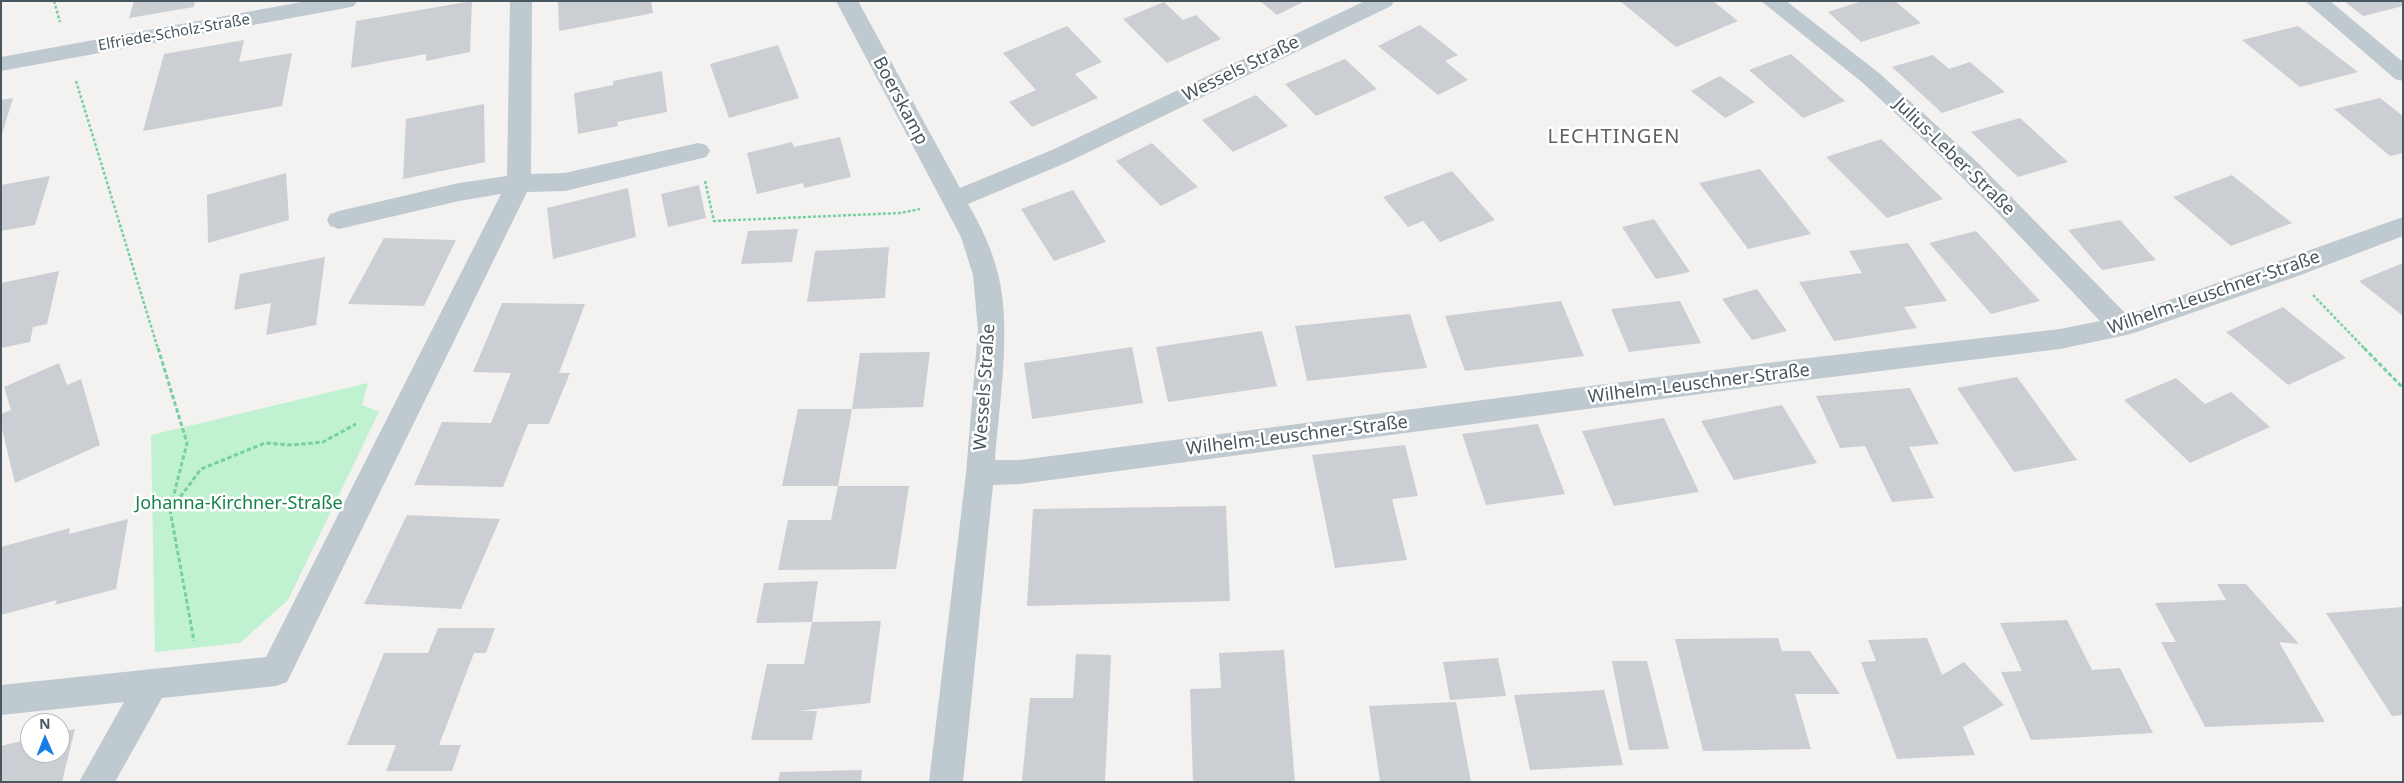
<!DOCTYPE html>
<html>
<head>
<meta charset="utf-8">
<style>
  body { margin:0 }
  #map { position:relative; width:2404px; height:783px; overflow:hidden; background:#f4f1f1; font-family:"Noto Sans",sans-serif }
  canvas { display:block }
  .frame { position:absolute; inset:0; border:2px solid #48565f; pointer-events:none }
  .north { position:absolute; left:20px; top:713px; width:50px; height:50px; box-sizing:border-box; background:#fff; border:1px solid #b6bbbf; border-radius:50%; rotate:359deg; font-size:14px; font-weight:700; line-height:20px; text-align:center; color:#48565f }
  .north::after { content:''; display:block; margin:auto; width:18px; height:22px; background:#167ce9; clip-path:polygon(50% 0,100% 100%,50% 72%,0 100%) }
</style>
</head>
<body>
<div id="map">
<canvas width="2404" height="783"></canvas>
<div class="frame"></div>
<div class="north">N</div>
</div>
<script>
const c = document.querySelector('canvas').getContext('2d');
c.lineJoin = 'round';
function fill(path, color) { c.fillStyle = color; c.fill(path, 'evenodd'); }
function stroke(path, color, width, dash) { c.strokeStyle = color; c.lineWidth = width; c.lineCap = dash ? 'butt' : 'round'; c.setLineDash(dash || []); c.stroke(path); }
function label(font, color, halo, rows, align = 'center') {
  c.font = font + ' "Noto Sans",sans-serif'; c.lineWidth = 5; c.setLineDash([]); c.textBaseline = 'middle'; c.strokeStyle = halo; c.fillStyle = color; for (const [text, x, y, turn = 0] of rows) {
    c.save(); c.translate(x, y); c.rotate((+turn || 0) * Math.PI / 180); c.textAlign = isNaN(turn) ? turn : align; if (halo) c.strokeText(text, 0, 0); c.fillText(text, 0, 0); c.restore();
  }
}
fill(new Path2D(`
  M 368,383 L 362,405 L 379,412 L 288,600 L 240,643 L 155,652 L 151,435 Z`), '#c0f1d1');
fill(new Path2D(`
  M 134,1 L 195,1 L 194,7 L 129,18 Z
  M 472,1 L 470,52 L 426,61 L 426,54 L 351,68 L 356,21 Z
  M 558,1 L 651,1 L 653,13 L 559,31 Z
  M 1260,1 L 1305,1 L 1277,15 Z
  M 1620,1 L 1713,1 L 1738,21 L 1676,47 Z
  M 1862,1 L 1895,1 L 1921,23 L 1861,42 L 1828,12 Z
  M 2344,1 L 2403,1 L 2403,6 L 2363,16 Z
  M 1164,2 L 1183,20 L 1196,15 L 1221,39 L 1167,63 L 1123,19 Z
  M 1420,25 L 1458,55 L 1445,61 L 1468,80 L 1438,95 L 1378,46 Z
  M 1067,26 L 1102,62 L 1075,74 L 1098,98 L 1032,127 L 1009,102 L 1036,90 L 1003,53 Z
  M 2298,26 L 2358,72 L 2300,87 L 2242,40 Z
  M 244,40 L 239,62 L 292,53 L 282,106 L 143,131 L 164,54 Z
  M 778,45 L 799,98 L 729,118 L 710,64 Z
  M 1791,54 L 1845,101 L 1803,118 L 1749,70 Z
  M 1933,55 L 1949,69 L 1970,62 L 2005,92 L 1942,113 L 1892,67 Z
  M 1345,59 L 1377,89 L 1316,116 L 1285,84 Z
  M 662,71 L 667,112 L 617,122 L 618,126 L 578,134 L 574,93 L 613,85 L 613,81 Z
  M 1720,76 L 1755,102 L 1725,118 L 1691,91 Z
  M 1256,95 L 1288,126 L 1233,152 L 1202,120 Z
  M 13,98 L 2,134 L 1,134 L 1,100 Z
  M 2380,98 L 2403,116 L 2403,153 L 2390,156 L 2334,109 Z
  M 484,104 L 485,162 L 403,179 L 406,119 Z
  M 2020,118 L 2068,162 L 2018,177 L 1971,132 Z
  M 840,137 L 851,177 L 804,188 L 803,183 L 757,194 L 747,153 L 792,142 L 794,147 Z
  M 1881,139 L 1943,199 L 1887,218 L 1826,157 Z
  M 1152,143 L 1198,187 L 1161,206 L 1116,161 Z
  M 1760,169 L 1811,234 L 1748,249 L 1699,183 Z
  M 1452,171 L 1495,220 L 1440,242 L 1423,221 L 1408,227 L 1383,197 Z
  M 286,173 L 289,220 L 208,243 L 207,195 Z
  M 2232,175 L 2292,223 L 2231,246 L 2173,197 Z
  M 50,176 L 35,225 L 1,231 L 1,185 Z
  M 699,185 L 706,218 L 668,227 L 661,194 Z
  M 628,188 L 636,237 L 553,259 L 547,208 Z
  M 1073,190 L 1106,242 L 1054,261 L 1021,209 Z
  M 1654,219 L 1690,272 L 1656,279 L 1622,227 Z
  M 2120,220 L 2156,260 L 2102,270 L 2068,230 Z
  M 798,229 L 792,262 L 741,264 L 748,231 Z
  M 1976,231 L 2040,301 L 1991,314 L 1929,243 Z
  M 384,238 L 456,240 L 424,306 L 348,304 Z
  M 1908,243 L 1947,301 L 1904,307 L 1917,328 L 1834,341 L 1799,282 L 1862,273 L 1849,251 Z
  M 889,247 L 885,298 L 807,302 L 815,251 Z
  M 325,257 L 316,325 L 266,335 L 271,303 L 234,310 L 240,274 Z
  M 2403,263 L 2403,316 L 2359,281 Z
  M 59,271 L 47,324 L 33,327 L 30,342 L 1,348 L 1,283 Z
  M 1757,289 L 1787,331 L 1752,340 L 1722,299 Z
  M 1561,301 L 1584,356 L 1465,371 L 1445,316 Z
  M 1680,301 L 1701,343 L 1629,352 L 1611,309 Z
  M 502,303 L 585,304 L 559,373 L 570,373 L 549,424 L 528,424 L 503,487 L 414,485 L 442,422 L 491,423 L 511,373 L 473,372 Z
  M 2283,307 L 2346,358 L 2288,385 L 2226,332 Z
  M 1410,314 L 1427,368 L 1307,381 L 1295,326 Z
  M 1262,331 L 1277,386 L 1168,402 L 1156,347 Z
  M 1132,347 L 1143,403 L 1032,419 L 1024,363 Z
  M 930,352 L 923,407 L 852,409 L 860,353 Z
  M 59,363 L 67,385 L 81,379 L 100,445 L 15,483 L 1,425 L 1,414 L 11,410 L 4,387 Z
  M 2017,377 L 2077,460 L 2014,472 L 1957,388 Z
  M 2176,378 L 2205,404 L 2231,392 L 2270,427 L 2190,463 L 2124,400 Z
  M 1910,388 L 1939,444 L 1909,447 L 1934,498 L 1892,502 L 1865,446 L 1840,448 L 1816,396 Z
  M 1782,405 L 1817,463 L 1734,480 L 1701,421 Z
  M 798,409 L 852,409 L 838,486 L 909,486 L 896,569 L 778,570 L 788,520 L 831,520 L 838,486 L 782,486 Z
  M 1664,418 L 1699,492 L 1614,506 L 1582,431 Z
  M 1538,424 L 1565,494 L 1486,505 L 1462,434 Z
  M 1405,445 L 1418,496 L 1392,499 L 1407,560 L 1335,568 L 1312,455 Z
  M 1226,506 L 1230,601 L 1027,606 L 1033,509 Z
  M 407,515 L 500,519 L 461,609 L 364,604 Z
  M 128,519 L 116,589 L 55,605 L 57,600 L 1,615 L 1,547 L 70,528 L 69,534 Z
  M 818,581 L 812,622 L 881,621 L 870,703 L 798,711 L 817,711 L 812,740 L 751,740 L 767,664 L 804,664 L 812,622 L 756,623 L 764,583 Z
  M 2217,584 L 2246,584 L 2299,644 L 2279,642 L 2325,722 L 2205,727 L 2161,642 L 2176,642 L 2155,603 L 2226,600 Z
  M 2403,607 L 2403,715 L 2392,716 L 2326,613 Z
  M 2067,620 L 2092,670 L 2120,668 L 2153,733 L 2031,740 L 2001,672 L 2022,671 L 2000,623 Z
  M 438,628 L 495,628 L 486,653 L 474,653 L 439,745 L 461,745 L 452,771 L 386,771 L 396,745 L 347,745 L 384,653 L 428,653 Z
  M 1778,638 L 1782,651 L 1810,651 L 1840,694 L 1795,694 L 1811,749 L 1703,751 L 1675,639 Z
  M 1927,638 L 1942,675 L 1964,662 L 2004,705 L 1963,727 L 1975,755 L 1897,759 L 1861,662 L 1876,661 L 1868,640 Z
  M 1284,650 L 1295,782 L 1193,782 L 1190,689 L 1221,688 L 1219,653 Z
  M 1076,654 L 1111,655 L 1105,781 L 1022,781 L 1030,698 L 1073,698 Z
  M 1498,658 L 1506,696 L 1450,700 L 1443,662 Z
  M 1612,661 L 1647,661 L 1669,749 L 1629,750 Z
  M 1604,690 L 1623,765 L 1530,770 L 1514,695 Z
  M 1456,702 L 1471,782 L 1380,782 L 1369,706 Z
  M 75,729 L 62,782 L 1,782 L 1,746 L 30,739 L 30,753 L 60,753 L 60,732 Z
  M 862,770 L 861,782 L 778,782 L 780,772 Z`), '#cbcfd4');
stroke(new Path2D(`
  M 54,1 L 60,22
  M 76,81 L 158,349
  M 705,181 L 714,221 L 900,213 L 920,209
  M 2313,295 L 2365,349`), '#77d0a0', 2.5, [3, 2]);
stroke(new Path2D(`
  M 158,348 L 187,443 L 170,510 L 194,641
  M 2364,348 L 2403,388
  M 172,508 L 201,469 L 265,443 L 292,445 L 323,442 L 356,424`), '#77d0a0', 3, [4.5, 2.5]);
fill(new Path2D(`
  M 307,1 L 357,1 L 354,6 L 346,8 L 1,71 L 1,57 Z
  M 510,1 L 532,1 L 531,174 L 565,173 L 698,143 L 706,145 L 710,151 L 706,157 L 698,159 L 565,191 L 527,192 L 287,682 L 276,686 L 162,698 L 115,782 L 79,782 L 124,702 L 1,715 L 1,685 L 266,657 L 501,194 L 459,201 L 339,229 L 330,226 L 327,220 L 330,214 L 339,211 L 459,183 L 507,176 Z
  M 836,1 L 858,1 L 960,188 L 1052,150 L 1365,1 L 1394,1 L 1391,6 L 1068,162 L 968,204 C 981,226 992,249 998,274 C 1012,328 999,404 995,460 L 1020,460 L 1791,360 L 2060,329 L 2100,321 L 1991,206 L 1928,144 L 1863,83 L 1761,1 L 1786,1 L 1879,73 L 1977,162 L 2127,315 L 2403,217 L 2403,236 L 2298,276 L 2131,334 L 2060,349 L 1791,382 L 1020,484 L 993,485 L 963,782 L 929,782 L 966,473 L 978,330 L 973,275 L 961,237 Z
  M 2305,1 L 2330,1 L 2403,62 L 2403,81 L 2395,79 Z`), '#bfc9d0');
label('15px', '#48565f', '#fff', [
  ["Elfriede-Scholz-Straße",174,33,-10]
]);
label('18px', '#48565f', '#fff', [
  ["Wessels Straße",1241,69,-26],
  ["Boerskamp",900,101,62],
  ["Julius-Leber-Straße",1954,157,44],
  ["Wilhelm-Leuschner-Straße",2214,293,-19],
  ["Wilhelm-Leuschner-Straße",1699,384,-7],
  ["Wessels Straße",985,387,-86],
  ["Wilhelm-Leuschner-Straße",1297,436,-7]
]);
label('18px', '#168448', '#fff', [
  ["Johanna-Kirchner-Straße",239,504]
]);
c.letterSpacing = '1px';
label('20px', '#5d6266', '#fff', [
  ["LECHTINGEN",1614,137]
]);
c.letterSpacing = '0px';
</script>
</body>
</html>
